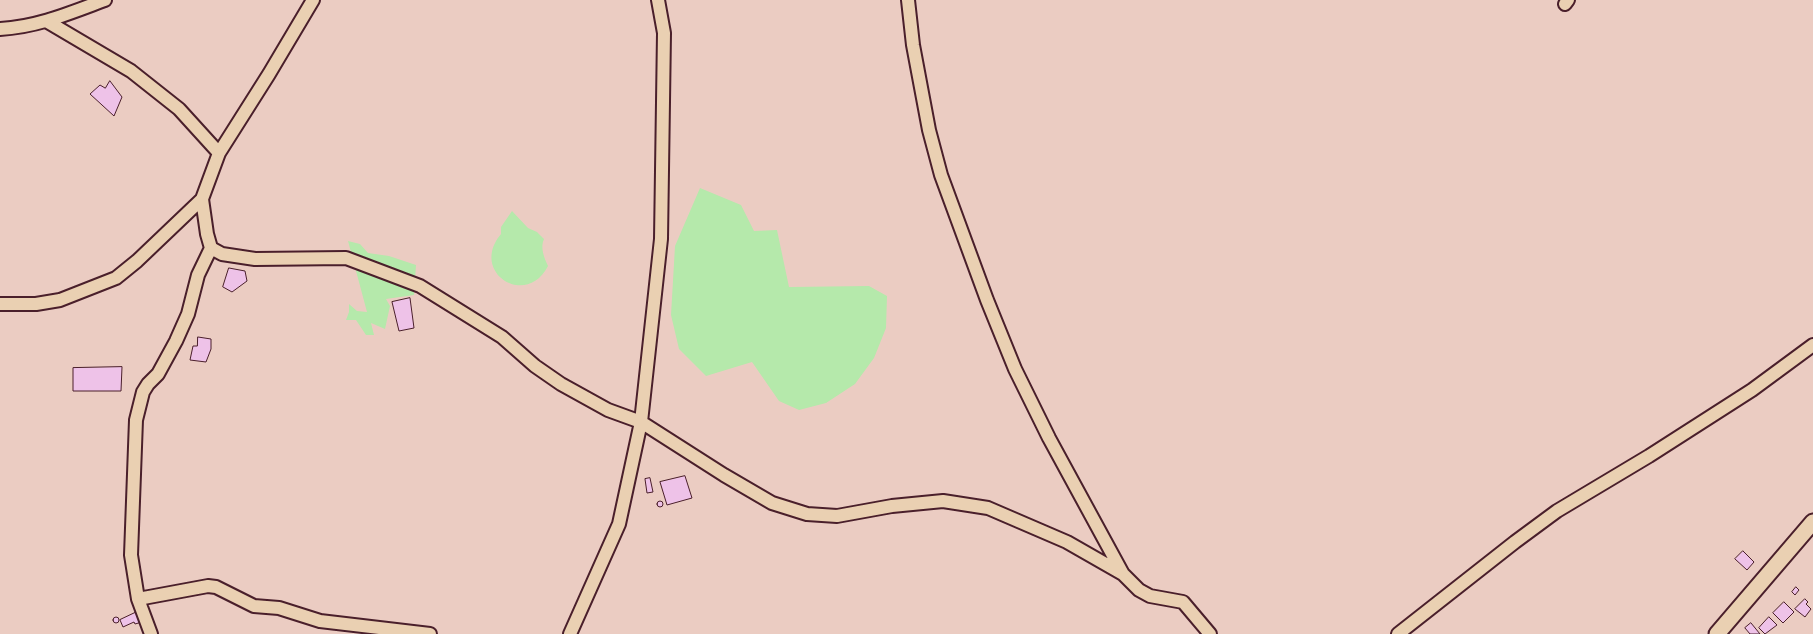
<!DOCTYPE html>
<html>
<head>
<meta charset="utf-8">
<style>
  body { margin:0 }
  canvas { display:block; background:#ebccc2 }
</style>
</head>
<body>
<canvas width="1813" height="634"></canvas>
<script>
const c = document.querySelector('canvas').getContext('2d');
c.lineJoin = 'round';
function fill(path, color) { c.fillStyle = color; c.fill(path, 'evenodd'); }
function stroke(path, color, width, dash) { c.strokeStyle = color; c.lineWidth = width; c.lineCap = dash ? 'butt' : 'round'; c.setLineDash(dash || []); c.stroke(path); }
fill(new Path2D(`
  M 700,188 L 741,205 L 754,231 L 777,230 L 789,287 L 869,286 L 887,296 L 886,328 L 874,358 L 855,384 L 826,403 L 799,410 L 779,401 L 752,362 L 706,376 L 679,349 L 671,315 L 675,246 Z
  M 512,211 L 528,228 L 537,232 L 544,239 C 540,247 544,258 548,266 C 526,309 469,272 501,234 L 501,227 Z
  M 348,241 L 360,244 L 368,253 L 389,256 L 416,265 L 414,295 L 386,299 L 390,306 L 385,329 L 371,323 L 374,335 L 366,335 L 356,320 L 346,320 L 349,312 L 349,304 L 357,311 L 367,312 Z`), '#b5e9ab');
const building = new Path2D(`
  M 110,81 L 122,97 L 114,116 L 90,94 L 100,85 L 105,88 Z
  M 229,268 L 245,271 L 247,281 L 232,292 L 223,287 Z
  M 410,298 L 414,328 L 399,331 L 392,302 Z
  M 198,337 L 211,339 L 211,349 L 206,362 L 190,360 L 193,346 L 197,346 Z
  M 122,367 L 121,391 L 73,391 L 73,368 Z
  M 685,476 L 692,498 L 667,505 L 660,482 Z
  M 650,478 L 653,492 L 647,493 L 645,479 Z
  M657 504a3 3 0 1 1 6 0a3 3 0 1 1-6 0Z
  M 1743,551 L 1754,562 L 1747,570 L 1735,559 Z
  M 1796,587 L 1799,590 L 1795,595 L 1792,592 Z
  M 1805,599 L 1808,602 L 1806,604 L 1811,609 L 1805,617 L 1795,609 Z
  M 1784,602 L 1794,612 L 1783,623 L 1773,613 Z
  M 139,611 L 142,622 L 135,624 L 134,622 L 123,627 L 120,620 Z
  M 1769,617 L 1777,625 L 1765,634 L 1759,628 Z
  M113 620a3 3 0 1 1 6 0a3 3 0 1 1-6 0Z
  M 1751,623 L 1760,634 L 1750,634 L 1745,628 Z`);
fill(building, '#eec2e8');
stroke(building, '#4a1f2b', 1);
const minor = new Path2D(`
  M 908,0 L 913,45 L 929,130 L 941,175 L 987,300 L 1015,369 L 1049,438 L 1123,574
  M 1565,4 L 1568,0
  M 48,22 L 131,71 L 179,109 L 219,153
  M 0,29 C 37,27 70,13 105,0
  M 202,199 L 207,234 L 211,248 L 222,254 L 255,259 L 346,258 L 420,286 L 502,337 L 535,366 L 561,384 L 608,410 L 641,422 L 724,475 L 772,503 L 807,514 L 837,516 L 892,506 L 943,501 L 988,508 L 1067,542 L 1123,574 L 1139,590 L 1150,596 L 1183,602 L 1210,634
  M 0,304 L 36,304 L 60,300 L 116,278 L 137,261 L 202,199 L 219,153 L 269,74 L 313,0
  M 138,599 L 208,586 L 216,587 L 254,606 L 279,608 L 320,621 L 430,634
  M 151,634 L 138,599 L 131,555 L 136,420 L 143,392 L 148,384 L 158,374 L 176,341 L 188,314 L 198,275 L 211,248
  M 570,634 L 619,524 L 641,422 L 661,239 L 664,33 L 658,0
  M 1398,634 L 1515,542 L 1557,511 L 1649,456 L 1752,390 L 1813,345`);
const tertiary = new Path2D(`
  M 1717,634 L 1813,522`);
stroke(minor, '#4a1f2b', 16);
stroke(tertiary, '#4a1f2b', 19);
stroke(minor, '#ead0b2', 12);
stroke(tertiary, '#ead0b2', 15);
</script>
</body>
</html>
